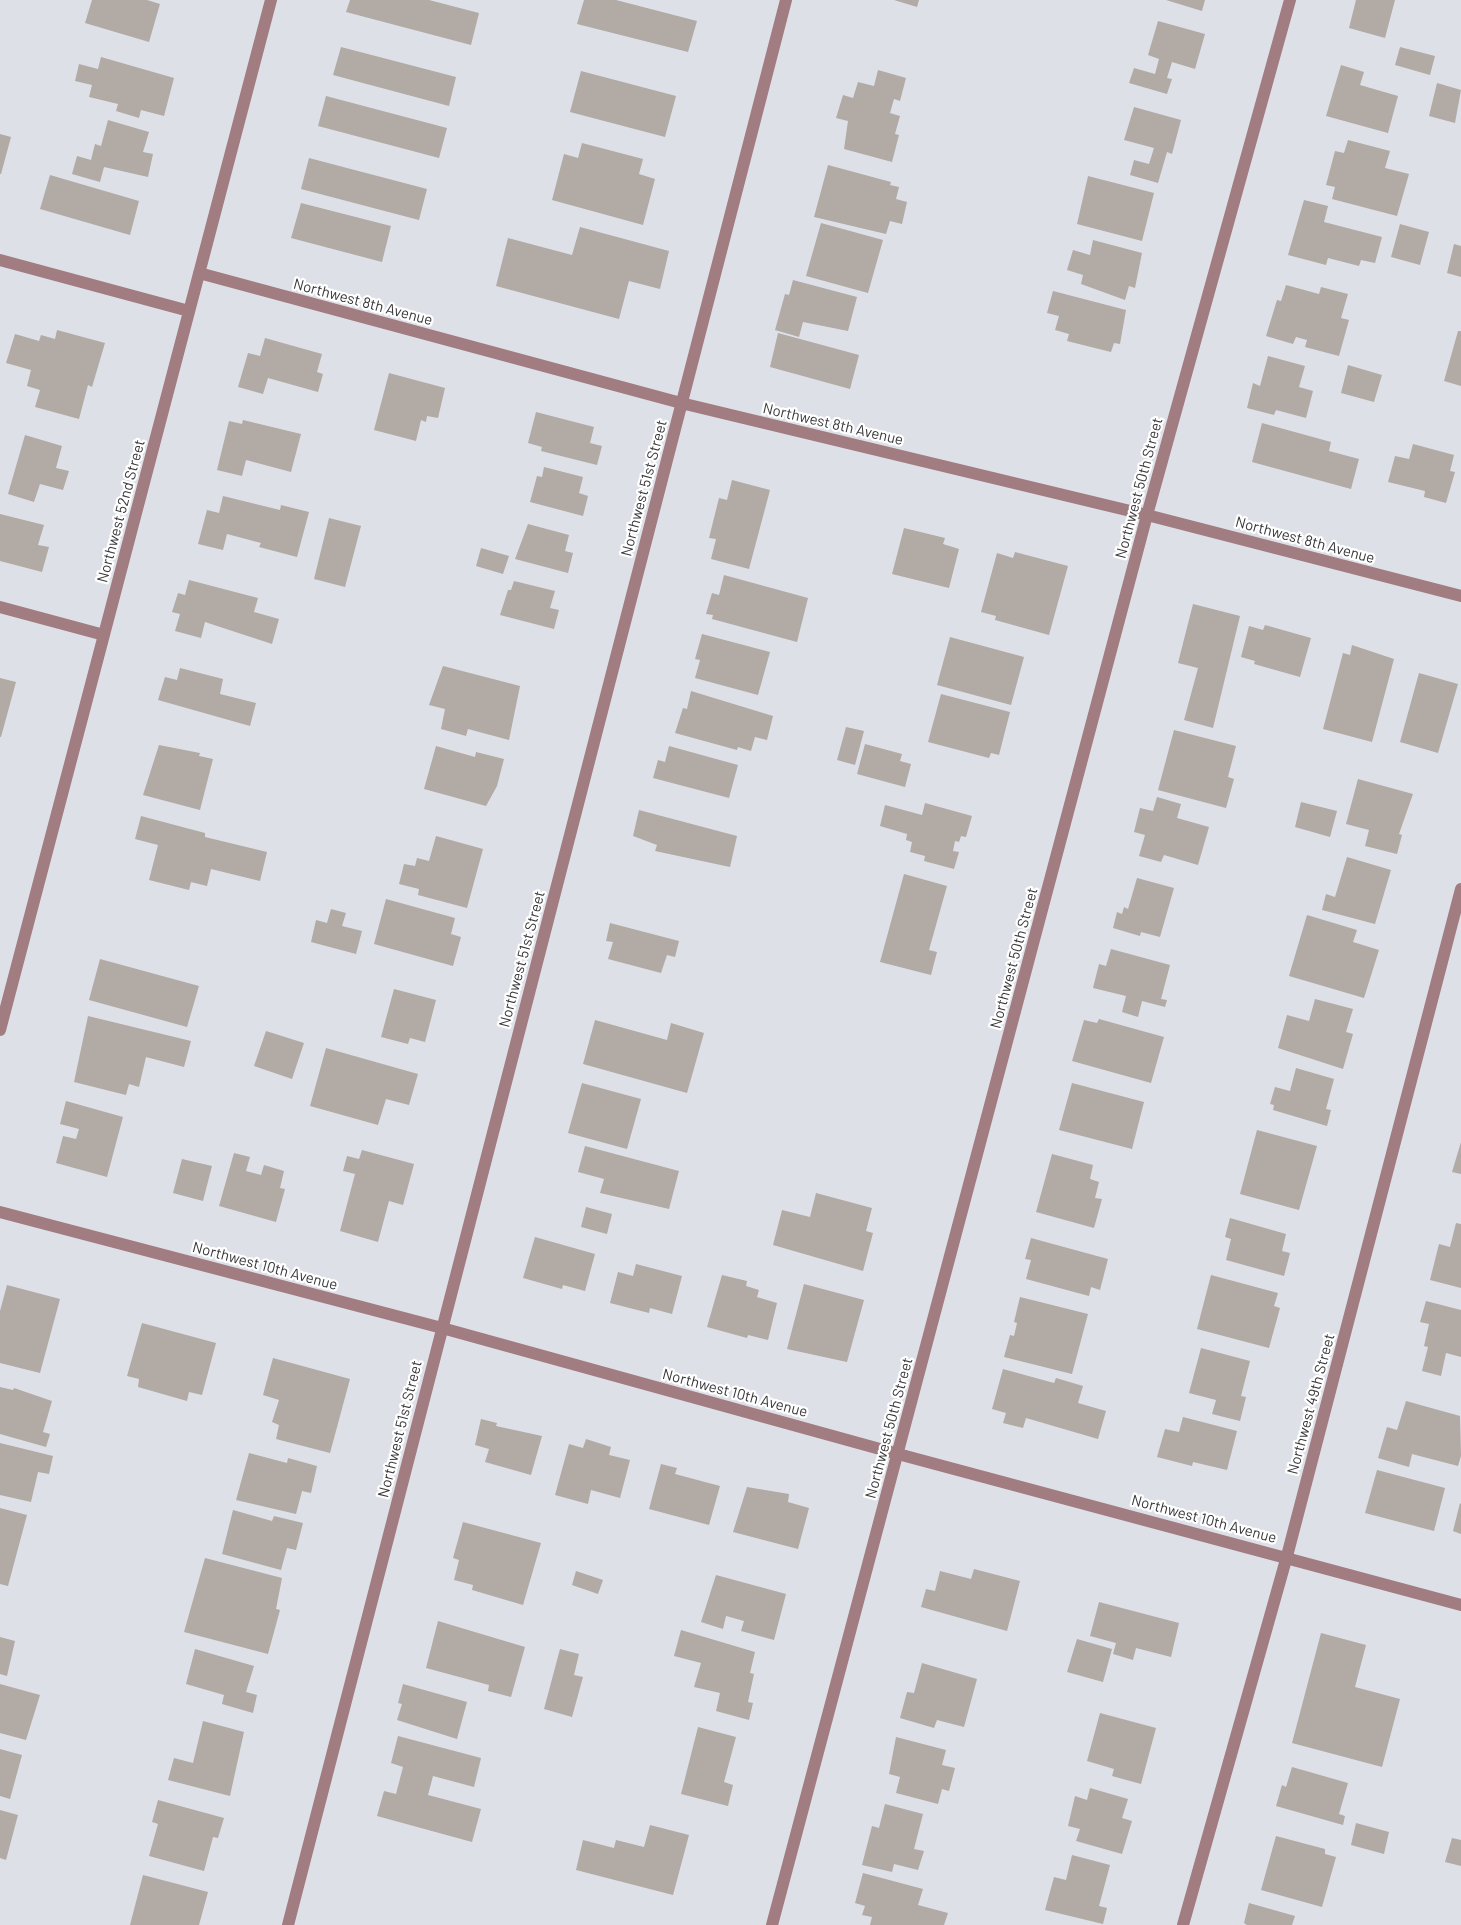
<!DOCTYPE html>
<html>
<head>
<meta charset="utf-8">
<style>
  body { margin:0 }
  canvas { display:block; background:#dee0e8 }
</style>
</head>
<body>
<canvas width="1461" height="1925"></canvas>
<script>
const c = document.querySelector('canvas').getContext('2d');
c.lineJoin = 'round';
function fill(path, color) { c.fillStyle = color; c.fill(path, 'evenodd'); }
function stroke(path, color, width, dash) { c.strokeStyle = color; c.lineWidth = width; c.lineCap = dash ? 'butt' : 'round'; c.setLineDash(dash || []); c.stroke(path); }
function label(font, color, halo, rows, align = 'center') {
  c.font = font + ' Barlow,sans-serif'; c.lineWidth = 4.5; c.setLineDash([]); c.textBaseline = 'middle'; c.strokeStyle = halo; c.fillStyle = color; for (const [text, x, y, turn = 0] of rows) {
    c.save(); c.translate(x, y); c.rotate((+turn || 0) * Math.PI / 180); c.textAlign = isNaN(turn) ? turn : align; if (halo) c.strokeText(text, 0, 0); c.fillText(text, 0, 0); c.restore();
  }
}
fill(new Path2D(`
  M 92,0 L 147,0 L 160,4 L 149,42 L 85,23 Z
  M 350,0 L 429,0 L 479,13 L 471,45 L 346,12 Z
  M 584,0 L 616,0 L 697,21 L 688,52 L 577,24 Z
  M 894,0 L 919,0 L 917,7 Z
  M 1166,0 L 1205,0 L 1202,11 Z
  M 1356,0 L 1395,0 L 1385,38 L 1349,28 Z
  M 1158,21 L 1205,34 L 1195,69 L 1172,62 L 1167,78 L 1172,79 L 1167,94 L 1129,83 L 1134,68 L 1155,74 L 1159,59 L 1148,55 Z
  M 341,47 L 456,77 L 449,106 L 333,75 Z
  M 1400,47 L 1435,56 L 1430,75 L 1395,65 Z
  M 101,57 L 174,78 L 164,116 L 141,110 L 139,118 L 116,111 L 118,104 L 89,97 L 92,85 L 75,81 L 79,64 L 98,69 Z
  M 1341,65 L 1364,72 L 1360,85 L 1398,96 L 1388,133 L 1326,116 Z
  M 878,70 L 906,78 L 900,101 L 894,99 L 890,113 L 900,116 L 895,134 L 899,135 L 892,162 L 844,149 L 848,121 L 836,118 L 843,95 L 853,98 L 858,82 L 874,86 Z
  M 581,71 L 676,96 L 665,137 L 570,112 Z
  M 1437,83 L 1461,90 L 1455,123 L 1429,116 Z
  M 326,96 L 447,128 L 439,158 L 318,126 Z
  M 1134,107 L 1181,120 L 1172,154 L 1167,152 L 1158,183 L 1130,175 L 1134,160 L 1149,164 L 1154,148 L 1124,140 Z
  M 108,120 L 149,132 L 143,152 L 153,154 L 148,177 L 104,167 L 100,182 L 72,174 L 77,156 L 91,160 L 95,144 L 101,146 Z
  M 0,134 L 11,137 L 1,174 L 0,174 Z
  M 1348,140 L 1390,151 L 1385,168 L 1409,174 L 1397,216 L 1332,199 L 1335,187 L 1326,185 L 1335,151 L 1344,153 Z
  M 582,143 L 643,159 L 639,174 L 655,179 L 643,225 L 552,200 L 564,154 L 578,158 Z
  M 309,158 L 427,189 L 419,220 L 301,189 Z
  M 828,165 L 891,182 L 890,185 L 899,187 L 896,199 L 907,202 L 902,224 L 890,221 L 886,234 L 814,217 Z
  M 50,175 L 139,201 L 130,235 L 40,209 Z
  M 1088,176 L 1154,193 L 1142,241 L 1077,224 Z
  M 1304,200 L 1328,206 L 1324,222 L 1382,237 L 1375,263 L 1361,260 L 1359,266 L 1328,258 L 1326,265 L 1288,255 Z
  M 301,203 L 391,226 L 382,262 L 291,238 Z
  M 821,223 L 883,240 L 868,293 L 806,276 Z
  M 1400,224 L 1429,232 L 1420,265 L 1391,257 Z
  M 580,227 L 669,251 L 660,289 L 629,281 L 619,319 L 496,286 L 508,238 L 572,255 Z
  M 1093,240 L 1142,253 L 1135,288 L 1129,286 L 1125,300 L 1081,284 L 1083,275 L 1067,270 L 1073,250 L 1090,255 Z
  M 1454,244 L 1461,246 L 1461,277 L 1447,273 Z
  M 793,280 L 857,297 L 848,331 L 803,322 L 799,337 L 775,330 L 785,294 L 789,295 Z
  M 1286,285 L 1319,294 L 1321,287 L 1348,294 L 1341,318 L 1349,320 L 1339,356 L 1305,347 L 1307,340 L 1296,337 L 1293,344 L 1266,336 L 1277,300 L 1281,301 Z
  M 1053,291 L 1126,310 L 1120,344 L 1114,343 L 1111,352 L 1067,341 L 1069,334 L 1055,330 L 1059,316 L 1047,313 Z
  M 57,330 L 105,343 L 92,387 L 88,385 L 79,419 L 35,407 L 40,390 L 27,386 L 31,370 L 6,363 L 15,334 L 39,341 L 41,335 L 55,339 Z
  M 1458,331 L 1461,331 L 1461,386 L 1444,381 Z
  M 778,333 L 859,355 L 850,389 L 770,367 Z
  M 265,338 L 322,354 L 317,372 L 323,374 L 318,392 L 268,378 L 263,394 L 238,387 L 248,353 L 260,356 Z
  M 1268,356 L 1305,366 L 1299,387 L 1313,391 L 1306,418 L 1276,410 L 1274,415 L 1247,408 L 1253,383 L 1260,386 Z
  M 1348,365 L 1382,375 L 1374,402 L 1341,393 Z
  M 389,373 L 445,388 L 438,418 L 427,416 L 426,422 L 421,420 L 416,441 L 374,430 Z
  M 536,412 L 594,427 L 590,443 L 602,446 L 597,465 L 541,451 L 542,447 L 528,443 Z
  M 243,420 L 301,434 L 291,472 L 246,460 L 242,476 L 217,470 L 229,421 L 242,424 Z
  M 1262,423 L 1331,442 L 1329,451 L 1359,459 L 1351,489 L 1252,462 Z
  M 25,435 L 62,446 L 56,468 L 69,471 L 63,490 L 40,484 L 34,502 L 8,494 Z
  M 1413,444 L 1454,455 L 1450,471 L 1455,472 L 1446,503 L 1424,497 L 1425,491 L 1388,482 L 1395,456 L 1409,459 Z
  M 544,467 L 583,477 L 579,493 L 588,496 L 583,516 L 530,502 L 537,476 L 542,477 Z
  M 732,480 L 770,490 L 749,569 L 711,559 L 716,539 L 709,538 L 719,498 L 727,500 Z
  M 223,496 L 280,510 L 281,505 L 309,512 L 297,557 L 259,547 L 261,543 L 227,534 L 223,550 L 198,544 L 207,510 L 219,513 Z
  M 0,514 L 44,525 L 38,545 L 49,547 L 42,572 L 0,561 Z
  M 329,518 L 361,526 L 345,587 L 314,579 Z
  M 528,524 L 569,535 L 565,551 L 573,553 L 568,573 L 515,559 Z
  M 904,528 L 945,538 L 943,544 L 959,549 L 949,588 L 892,574 Z
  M 481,548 L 509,556 L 503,574 L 476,566 Z
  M 1015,552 L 1068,566 L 1049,635 L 995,620 L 996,616 L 981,612 L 997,553 L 1013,558 Z
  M 724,575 L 808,598 L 797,642 L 712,619 L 713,615 L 706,614 L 712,593 L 719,595 Z
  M 189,580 L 258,598 L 254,612 L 279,619 L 272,644 L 205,622 L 201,638 L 175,631 L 180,614 L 172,612 L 178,593 L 185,595 Z
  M 514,581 L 555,591 L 550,608 L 559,610 L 554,629 L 500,615 L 508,590 L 511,590 Z
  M 1193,604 L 1240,616 L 1213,728 L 1184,720 L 1198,668 L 1178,663 Z
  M 1265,625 L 1311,638 L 1300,677 L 1254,664 L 1255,661 L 1241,657 L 1249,626 L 1263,630 Z
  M 702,634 L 770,652 L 758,695 L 695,678 L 700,660 L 695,659 Z
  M 950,637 L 1024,657 L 1011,705 L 937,685 Z
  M 1352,645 L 1394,659 L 1372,742 L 1323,729 L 1343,653 L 1350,655 Z
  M 443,666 L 520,686 L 509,740 L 468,729 L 466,736 L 441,729 L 445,709 L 429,705 Z
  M 180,668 L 223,679 L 220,694 L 256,703 L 250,726 L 158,700 L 165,677 L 177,680 Z
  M 1419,673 L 1458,684 L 1438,753 L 1400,742 Z
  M 0,678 L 16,682 L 1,737 L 0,737 Z
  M 691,691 L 773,716 L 767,740 L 755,737 L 751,751 L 738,747 L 737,750 L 675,733 L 683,708 L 687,709 Z
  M 941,694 L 1010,712 L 999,755 L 991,753 L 989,758 L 928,742 Z
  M 846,727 L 864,731 L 855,765 L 837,760 Z
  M 1174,730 L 1236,746 L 1228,777 L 1234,779 L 1226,808 L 1158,790 Z
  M 865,744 L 902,754 L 900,761 L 911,764 L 905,787 L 857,774 Z
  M 159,745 L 200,753 L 199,756 L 213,759 L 200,810 L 143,795 Z
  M 436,746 L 475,757 L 476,752 L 504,759 L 497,786 L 486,806 L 424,789 Z
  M 669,746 L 738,765 L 729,798 L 653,778 L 658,760 L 665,762 Z
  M 1358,779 L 1413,794 L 1399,834 L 1402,835 L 1397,854 L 1365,846 L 1369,830 L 1346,824 Z
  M 1157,797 L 1181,804 L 1177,818 L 1209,827 L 1198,865 L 1164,855 L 1161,862 L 1139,856 L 1145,835 L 1134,832 L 1140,808 L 1153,811 Z
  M 1301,802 L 1337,811 L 1330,837 L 1295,827 Z
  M 925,803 L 972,816 L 966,837 L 961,836 L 959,842 L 955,841 L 953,851 L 959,852 L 954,869 L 924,861 L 925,856 L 910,852 L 912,842 L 906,840 L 907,834 L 880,826 L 885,805 L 922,815 Z
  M 639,810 L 737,836 L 730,867 L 655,851 L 657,845 L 633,836 Z
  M 141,816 L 205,833 L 205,837 L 267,852 L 260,881 L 211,869 L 207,886 L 191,882 L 189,890 L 149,880 L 158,845 L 135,839 Z
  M 436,836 L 483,849 L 467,908 L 418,895 L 419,889 L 399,884 L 404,864 L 415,866 L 417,858 L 429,861 Z
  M 1347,857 L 1391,870 L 1375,924 L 1322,910 L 1326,894 L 1335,897 Z
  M 904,874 L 947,886 L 929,950 L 937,952 L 931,975 L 880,962 Z
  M 1137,878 L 1174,888 L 1160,937 L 1141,932 L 1140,936 L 1113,928 L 1117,912 L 1122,914 L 1124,907 L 1128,909 Z
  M 386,899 L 455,918 L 451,934 L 461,937 L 453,966 L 374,944 Z
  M 331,909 L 346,913 L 342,926 L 362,931 L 356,954 L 311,942 L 316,920 L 327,923 Z
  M 1307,915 L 1357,930 L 1353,942 L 1379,950 L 1364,998 L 1289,976 Z
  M 610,923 L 679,941 L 675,957 L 667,955 L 661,973 L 608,959 L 613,942 L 606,941 Z
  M 1111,949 L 1170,965 L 1161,999 L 1167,1000 L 1165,1007 L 1142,1001 L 1138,1017 L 1122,1012 L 1126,996 L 1093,988 L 1099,964 L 1106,966 Z
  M 100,959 L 199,986 L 187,1027 L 89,1000 Z
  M 394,989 L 436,1000 L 425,1042 L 410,1038 L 408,1044 L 381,1037 Z
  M 1315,999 L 1353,1009 L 1346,1032 L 1353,1034 L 1343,1069 L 1278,1048 L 1287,1015 L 1309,1021 Z
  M 88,1016 L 191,1041 L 184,1067 L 146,1057 L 139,1087 L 129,1084 L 126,1095 L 74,1082 Z
  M 1099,1019 L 1164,1037 L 1151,1083 L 1072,1061 L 1084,1020 L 1097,1023 Z
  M 595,1020 L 667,1040 L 671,1023 L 704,1033 L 687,1093 L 583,1064 Z
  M 266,1031 L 304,1043 L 292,1079 L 254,1066 Z
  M 326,1048 L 418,1074 L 409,1105 L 386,1099 L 378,1125 L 310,1106 Z
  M 1296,1068 L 1334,1079 L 1326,1109 L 1331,1110 L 1327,1126 L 1273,1110 L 1274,1105 L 1270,1104 L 1275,1087 L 1290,1091 Z
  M 582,1083 L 641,1099 L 627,1149 L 568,1133 Z
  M 1072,1083 L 1144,1102 L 1132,1149 L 1059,1130 Z
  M 66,1101 L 123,1117 L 107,1177 L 56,1163 L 63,1136 L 76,1139 L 79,1129 L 60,1124 Z
  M 1257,1130 L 1317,1146 L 1299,1210 L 1240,1194 Z
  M 1461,1142 L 1461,1174 L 1452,1172 Z
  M 585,1146 L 679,1171 L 669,1209 L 600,1193 L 604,1179 L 578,1172 Z
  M 362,1150 L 414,1164 L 403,1205 L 389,1201 L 378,1242 L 340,1231 L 355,1174 L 343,1171 L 347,1156 L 359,1159 Z
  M 234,1153 L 250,1157 L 246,1171 L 261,1175 L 264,1165 L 284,1171 L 280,1188 L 285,1189 L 276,1222 L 219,1206 Z
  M 1052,1154 L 1093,1165 L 1090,1179 L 1099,1182 L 1095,1198 L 1102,1199 L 1094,1228 L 1036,1212 Z
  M 182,1159 L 212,1166 L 203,1201 L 173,1193 Z
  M 816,1193 L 872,1208 L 866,1231 L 873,1233 L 863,1271 L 773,1245 L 782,1210 L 810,1217 Z
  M 586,1207 L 612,1214 L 607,1234 L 581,1227 Z
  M 1230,1218 L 1286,1234 L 1282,1251 L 1290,1253 L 1284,1276 L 1226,1260 L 1231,1239 L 1225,1237 Z
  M 1456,1223 L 1461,1224 L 1461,1288 L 1430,1280 L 1439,1244 L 1450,1247 Z
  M 535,1237 L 595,1254 L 585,1291 L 563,1285 L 562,1289 L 523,1278 Z
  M 1031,1238 L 1108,1259 L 1100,1290 L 1091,1287 L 1089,1296 L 1026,1279 L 1031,1260 L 1025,1259 Z
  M 636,1264 L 682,1276 L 672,1314 L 650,1308 L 649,1313 L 610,1303 L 618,1272 L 633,1276 Z
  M 722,1275 L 747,1281 L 746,1286 L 759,1290 L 757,1297 L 777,1303 L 768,1340 L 748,1335 L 747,1338 L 707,1327 Z
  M 1211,1275 L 1278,1293 L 1274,1306 L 1280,1308 L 1269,1348 L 1197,1329 Z
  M 804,1284 L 864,1300 L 847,1362 L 787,1349 Z
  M 7,1285 L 60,1299 L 40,1373 L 0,1363 L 0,1311 Z
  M 1020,1297 L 1088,1314 L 1072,1374 L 1004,1357 L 1010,1335 L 1014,1336 L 1017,1323 L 1014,1322 Z
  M 1426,1301 L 1461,1310 L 1461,1357 L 1446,1353 L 1441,1376 L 1422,1371 L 1428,1347 L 1424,1346 L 1429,1324 L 1420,1322 Z
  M 142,1323 L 216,1343 L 202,1395 L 189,1392 L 187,1401 L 138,1387 L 139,1379 L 127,1376 Z
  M 1201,1348 L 1250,1361 L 1241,1396 L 1246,1397 L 1240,1421 L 1212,1414 L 1216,1400 L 1189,1393 Z
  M 273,1358 L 350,1379 L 330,1453 L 276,1439 L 279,1425 L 272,1422 L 279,1400 L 263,1395 Z
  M 1003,1369 L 1054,1383 L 1056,1378 L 1083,1386 L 1078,1403 L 1106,1411 L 1098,1439 L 1026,1418 L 1023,1428 L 1003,1423 L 1006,1413 L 992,1409 Z
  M 0,1387 L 13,1390 L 14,1388 L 52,1401 L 43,1432 L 50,1434 L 46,1447 L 0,1434 Z
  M 1406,1401 L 1460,1416 L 1461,1456 L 1458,1466 L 1412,1454 L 1409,1467 L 1378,1458 L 1387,1427 L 1397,1430 Z
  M 1183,1417 L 1237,1431 L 1227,1470 L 1193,1462 L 1192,1466 L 1157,1457 L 1165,1429 L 1179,1432 Z
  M 481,1419 L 497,1423 L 496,1426 L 542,1436 L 531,1475 L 485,1462 L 489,1449 L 475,1445 Z
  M 586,1439 L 611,1447 L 609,1455 L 630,1460 L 620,1498 L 591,1490 L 588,1504 L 555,1495 L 569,1444 L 583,1448 Z
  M 0,1443 L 53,1456 L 49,1474 L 38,1472 L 31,1502 L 0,1495 Z
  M 249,1453 L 287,1463 L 288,1458 L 317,1466 L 311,1493 L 302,1491 L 296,1514 L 236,1500 Z
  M 661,1464 L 677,1468 L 675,1474 L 720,1486 L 709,1525 L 649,1509 Z
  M 1377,1470 L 1445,1488 L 1434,1531 L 1365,1513 Z
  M 747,1487 L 789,1494 L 788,1502 L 809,1508 L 798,1549 L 733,1532 Z
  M 1460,1503 L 1461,1504 L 1461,1534 L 1453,1531 Z
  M 0,1508 L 27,1515 L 8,1586 L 0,1584 Z
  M 233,1510 L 272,1521 L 274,1516 L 303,1523 L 296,1550 L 287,1548 L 281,1570 L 222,1554 Z
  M 463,1522 L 541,1543 L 523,1605 L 472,1590 L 473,1585 L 454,1580 L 459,1560 L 453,1558 Z
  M 205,1558 L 282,1578 L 276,1609 L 280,1610 L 268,1654 L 184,1632 Z
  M 974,1569 L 1020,1581 L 1007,1631 L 921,1607 L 926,1589 L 935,1591 L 940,1571 L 971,1579 Z
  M 576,1571 L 603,1580 L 598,1594 L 572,1585 Z
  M 716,1575 L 786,1594 L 774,1640 L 741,1631 L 744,1621 L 726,1616 L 723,1629 L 701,1622 Z
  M 1099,1602 L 1179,1623 L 1171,1657 L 1136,1648 L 1133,1660 L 1113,1654 L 1116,1643 L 1090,1636 Z
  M 438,1621 L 525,1647 L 511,1697 L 488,1691 L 489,1685 L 426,1668 Z
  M 681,1630 L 755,1652 L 750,1673 L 754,1674 L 748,1702 L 753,1703 L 749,1720 L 716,1711 L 720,1693 L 694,1687 L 701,1663 L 674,1656 Z
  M 1321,1633 L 1366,1645 L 1355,1687 L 1400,1699 L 1382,1767 L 1292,1743 Z
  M 0,1637 L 15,1641 L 7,1676 L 0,1674 Z
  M 1077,1639 L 1112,1649 L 1103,1682 L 1067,1672 Z
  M 195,1649 L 254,1666 L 246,1692 L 257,1695 L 253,1713 L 222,1704 L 224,1695 L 186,1684 Z
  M 560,1649 L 579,1654 L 574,1675 L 583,1677 L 572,1717 L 544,1709 Z
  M 922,1663 L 977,1679 L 964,1727 L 937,1720 L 934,1728 L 900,1718 L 907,1692 L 914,1693 Z
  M 0,1684 L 40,1695 L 26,1740 L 0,1733 Z
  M 403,1684 L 467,1702 L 457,1739 L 397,1720 L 402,1704 L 398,1703 Z
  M 1100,1713 L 1156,1728 L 1141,1784 L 1112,1776 L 1114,1769 L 1087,1761 Z
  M 203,1721 L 244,1732 L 230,1796 L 168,1780 L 174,1758 L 193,1763 Z
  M 698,1727 L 736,1737 L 724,1782 L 733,1785 L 728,1806 L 681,1794 Z
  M 398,1736 L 481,1758 L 474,1787 L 433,1776 L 428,1795 L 481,1809 L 472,1842 L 377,1816 L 384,1791 L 396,1794 L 403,1767 L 391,1763 Z
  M 896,1737 L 946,1750 L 942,1765 L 955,1768 L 949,1791 L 942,1789 L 938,1804 L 896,1793 L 900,1777 L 889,1774 Z
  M 0,1749 L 22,1755 L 10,1799 L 0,1796 Z
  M 1292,1767 L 1348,1783 L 1339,1814 L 1345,1816 L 1343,1825 L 1276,1806 L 1282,1785 L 1286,1787 Z
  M 1090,1788 L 1128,1799 L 1122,1818 L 1132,1821 L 1122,1854 L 1076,1841 L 1080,1829 L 1068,1826 L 1075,1796 L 1087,1800 Z
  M 158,1800 L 224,1818 L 218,1838 L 213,1837 L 204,1871 L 149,1856 L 158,1824 L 152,1822 Z
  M 885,1804 L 923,1814 L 914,1849 L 924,1851 L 918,1870 L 894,1864 L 892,1872 L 862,1865 L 872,1826 L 879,1828 Z
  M 0,1810 L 18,1815 L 6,1860 L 0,1858 Z
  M 1356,1823 L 1389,1832 L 1384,1854 L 1351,1845 Z
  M 650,1825 L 689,1835 L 673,1895 L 576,1870 L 583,1840 L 614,1848 L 616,1840 L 644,1847 Z
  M 1276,1836 L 1325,1849 L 1325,1854 L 1336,1857 L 1322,1907 L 1261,1890 Z
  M 1452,1838 L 1461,1840 L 1461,1866 L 1445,1862 Z
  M 1072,1855 L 1110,1865 L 1099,1906 L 1107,1908 L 1103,1924 L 1045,1910 L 1054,1877 L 1066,1880 Z
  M 863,1873 L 923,1889 L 918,1905 L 948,1913 L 944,1925 L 870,1925 L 872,1917 L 862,1915 L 865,1906 L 855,1903 Z
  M 143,1875 L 208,1892 L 199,1925 L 130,1925 Z
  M 1249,1903 L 1295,1916 L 1292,1925 L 1247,1925 L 1244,1923 Z`), '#b1aaa5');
stroke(new Path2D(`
  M 0,260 L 189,311
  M 199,273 L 681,403 L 1147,515 L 1461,596
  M 0,607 L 104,635
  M 0,1030 L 271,0
  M 288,1925 L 786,0
  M 772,1925 L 1147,515 L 1290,0
  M 1183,1925 L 1287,1556 L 1461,889`), '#a17c81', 12);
stroke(new Path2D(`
  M 0,1212 L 442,1328 L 898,1454 L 1461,1605`), '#a17c81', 12);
label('15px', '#38383b', '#fff', [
  ["Northwest 8th Avenue",363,302,15],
  ["Northwest 8th Avenue",833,424,13],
  ["Northwest 51st Street",644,488,-75],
  ["Northwest 50th Street",1139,488,-75],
  ["Northwest 52nd Street",121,511,-75],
  ["Northwest 8th Avenue",1305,540,15],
  ["Northwest 50th Street",1014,958,-75],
  ["Northwest 51st Street",522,959,-75],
  ["Northwest 10th Avenue",265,1266,15],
  ["Northwest 10th Avenue",735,1393,15],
  ["Northwest 49th Street",1311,1404,-75],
  ["Northwest 50th Street",889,1428,-75],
  ["Northwest 51st Street",400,1429,-76],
  ["Northwest 10th Avenue",1204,1519,15]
]);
</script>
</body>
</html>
